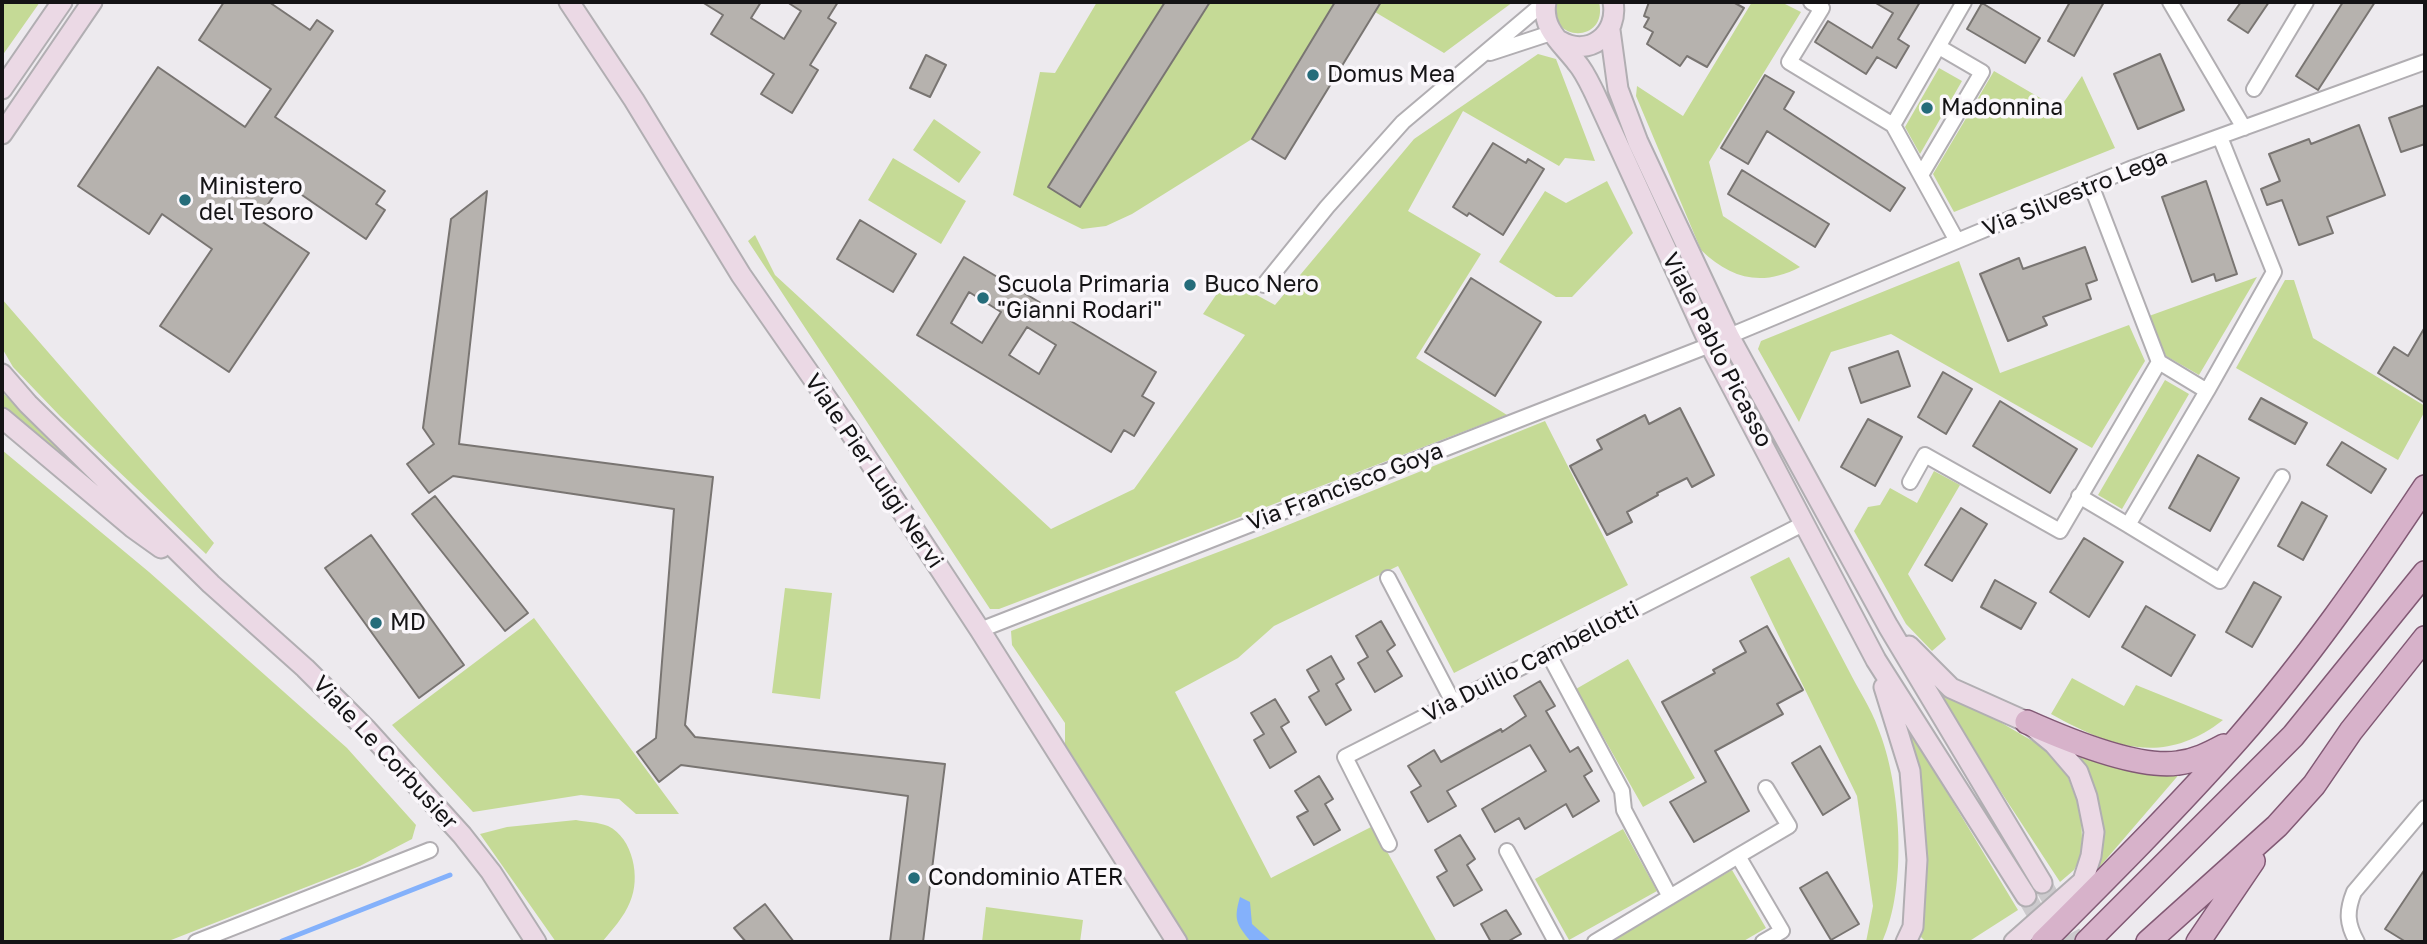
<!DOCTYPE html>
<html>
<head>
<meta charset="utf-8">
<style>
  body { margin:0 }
  #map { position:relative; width:2427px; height:944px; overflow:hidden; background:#edeaee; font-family:"Golos Text",sans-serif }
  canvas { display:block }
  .frame { position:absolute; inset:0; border:4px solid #141315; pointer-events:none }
</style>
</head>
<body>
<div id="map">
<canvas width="2427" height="944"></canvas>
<div class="frame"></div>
</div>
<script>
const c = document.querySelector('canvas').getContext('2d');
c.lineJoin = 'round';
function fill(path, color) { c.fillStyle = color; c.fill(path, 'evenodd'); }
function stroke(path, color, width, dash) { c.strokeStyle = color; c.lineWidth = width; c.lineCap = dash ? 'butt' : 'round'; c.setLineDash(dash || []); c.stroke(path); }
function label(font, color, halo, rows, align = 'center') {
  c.font = font + ' "Golos Text",sans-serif'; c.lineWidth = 7; c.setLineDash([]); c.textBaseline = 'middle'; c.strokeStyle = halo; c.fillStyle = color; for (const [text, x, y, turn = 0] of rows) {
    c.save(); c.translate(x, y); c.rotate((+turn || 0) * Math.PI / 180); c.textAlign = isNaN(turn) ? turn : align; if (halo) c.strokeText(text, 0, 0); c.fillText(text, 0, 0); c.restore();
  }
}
fill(new Path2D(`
  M 2,2 L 40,2 L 2,56 Z
  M 1097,2 L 1165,2 L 1049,187 L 1080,207 L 1210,2 L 1335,2 L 1252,139 L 1132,214 L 1106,226 L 1082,229 L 1013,195 L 1040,72 L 1055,73 Z
  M 1381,2 L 1513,2 L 1444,53 L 1375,12 Z
  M 1557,2 L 1599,2 C 1609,45 1545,42 1557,2 Z
  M 1752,2 L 1781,2 L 1801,12 L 1709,162 L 1723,216 L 1800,267 C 1762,287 1731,279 1701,250 L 1636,96 L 1637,86 L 1683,116 Z
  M 1538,54 L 1556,59 L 1595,161 L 1565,158 L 1559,166 L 1463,111 L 1408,211 L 1481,254 L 1416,358 L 1507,415 L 999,609 L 990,609 L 748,241 L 755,235 L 775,275 L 1051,529 L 1134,489 L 1245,335 L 1203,314 L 1227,279 L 1275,305 L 1414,139 Z
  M 1939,68 L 1962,81 L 1920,154 L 1905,127 Z
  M 1994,71 L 2059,109 L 2082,76 L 2115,148 L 1954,212 L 1933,174 Z
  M 934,119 L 981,152 L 959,183 L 913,150 Z
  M 893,158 L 966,201 L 941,244 L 868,200 Z
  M 1607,181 L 1633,233 L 1572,297 L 1556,297 L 1499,262 L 1545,191 L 1566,203 Z
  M 1959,261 L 2000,373 L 2129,325 L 2145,361 L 2092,448 L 1891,334 L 1831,352 L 1799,422 L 1758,349 L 1761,341 Z
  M 2257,277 L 2199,375 L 2166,356 L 2149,316 Z
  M 2285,280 L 2294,280 L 2313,338 L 2425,406 L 2425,411 L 2398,460 L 2236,368 Z
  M 2,299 L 214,543 L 206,554 L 60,416 L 13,367 L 2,348 Z
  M 2165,380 L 2189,394 L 2122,509 L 2098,495 Z
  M 2,392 L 51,442 L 129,514 L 2,410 Z
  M 1545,421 L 1628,585 L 1454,673 L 1398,566 L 1274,626 L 1238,658 L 1175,692 L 1271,878 L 1373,826 L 1437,942 L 1182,942 L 1065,757 L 1065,723 L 1012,645 L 1011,631 L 1263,535 Z
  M 2,450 L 149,572 L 347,748 L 416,825 L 412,839 L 360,866 L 166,942 L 2,942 Z
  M 1934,471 L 1960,485 L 1908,574 L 1946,639 L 1932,651 L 1906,624 L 1854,531 L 1868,507 L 1880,505 L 1890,488 L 1917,503 Z
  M 1789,557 C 1809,595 1829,633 1849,671 C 1858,689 1871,708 1878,728 C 1901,784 1908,887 1882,942 L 1866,942 L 1873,906 L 1857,796 L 1750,577 Z
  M 785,588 L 832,593 L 820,699 L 772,693 Z
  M 534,618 L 679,814 L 636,814 L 619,799 L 581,795 L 473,812 L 392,725 Z
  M 1628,659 L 1695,778 L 1643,807 L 1576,689 Z
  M 2072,678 L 2124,706 L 2136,685 L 2223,720 C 2163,767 2111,747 2051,714 Z
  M 1927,679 L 2046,749 L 2066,772 L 2081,812 L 2082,839 L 2080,859 L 2074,870 L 2060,882 Z
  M 1895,706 L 2018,910 L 1968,942 L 1926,942 L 1919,935 Z
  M 2049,736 L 2188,764 L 2084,885 L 2094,814 Z
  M 576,820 C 586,822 598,822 608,826 C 633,838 641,878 630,902 C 624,917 612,930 602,942 L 556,942 L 480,834 L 507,827 Z
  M 1623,829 L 1657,891 L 1569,940 L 1535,879 Z
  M 1732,870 L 1766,928 L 1742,942 L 1606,942 Z
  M 986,907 L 1083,920 L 1080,942 L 982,942 Z`), '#c5da96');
fill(new Path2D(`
  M 1240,897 L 1250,902 L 1252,924 L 1272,942 L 1251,942 C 1237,924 1233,921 1240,897 Z`), '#84b1fb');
stroke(new Path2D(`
  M 282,941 L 450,875`), '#84b1fb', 5);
const building = new Path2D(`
  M 224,2 L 269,2 L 310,30 L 317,20 L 333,31 L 275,117 L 385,191 L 376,204 L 385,210 L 366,239 L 283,182 L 258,219 L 309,253 L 229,372 L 160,326 L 212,249 L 162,214 L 149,234 L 78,186 L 158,67 L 245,127 L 271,89 L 199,40 Z
  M 702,2 L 761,2 L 751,18 L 784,39 L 801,11 L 787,2 L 838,2 L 828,18 L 836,23 L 810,65 L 818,70 L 792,113 L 761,94 L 774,74 L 711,34 L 723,15 Z
  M 1165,2 L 1210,2 L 1080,207 L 1048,187 Z
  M 1335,2 L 1381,2 L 1285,159 L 1252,139 Z
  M 1649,2 L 1733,2 L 1744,8 L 1707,67 L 1687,56 L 1680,66 L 1647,44 L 1653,32 L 1644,27 L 1649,18 L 1644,16 Z
  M 1874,2 L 1920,2 L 1898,39 L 1909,46 L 1896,68 L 1877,57 L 1866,74 L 1815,42 L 1828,21 L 1872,48 L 1893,13 Z
  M 2070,2 L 2104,2 L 2074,56 L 2048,41 Z
  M 2241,2 L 2269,2 L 2248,33 L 2228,20 Z
  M 2343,2 L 2375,2 L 2318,90 L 2296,76 Z
  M 1982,3 L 2040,38 L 2025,63 L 1967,29 Z
  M 2160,54 L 2184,110 L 2138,129 L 2114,74 Z
  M 926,55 L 946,65 L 930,97 L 910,88 Z
  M 1765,75 L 1794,92 L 1784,109 L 1905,188 L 1890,211 L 1767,131 L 1748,164 L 1721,148 Z
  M 2425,105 L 2425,144 L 2401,152 L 2389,118 Z
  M 2359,125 L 2385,195 L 2327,217 L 2333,233 L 2299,245 L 2282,200 L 2267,205 L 2261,189 L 2280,181 L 2269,154 L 2309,139 L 2311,144 Z
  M 1493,143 L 1526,163 L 1528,159 L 1544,169 L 1503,235 L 1469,213 L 1467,216 L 1453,207 Z
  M 1742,170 L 1829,224 L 1815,247 L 1728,194 Z
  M 2206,181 L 2237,274 L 2216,281 L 2214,274 L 2192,282 L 2162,197 Z
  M 487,191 L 459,444 L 713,477 L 685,725 L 695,737 L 945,764 L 923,942 L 890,942 L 908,796 L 681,765 L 659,782 L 637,752 L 656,738 L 674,509 L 453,476 L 429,493 L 407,464 L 434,444 L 423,428 L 451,219 Z
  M 860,220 L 916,254 L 893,292 L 837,259 Z
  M 2085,247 L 2097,280 L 2086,284 L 2091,299 L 2043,317 L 2047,325 L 2008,341 L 1980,274 L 2019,258 L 2023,269 Z
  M 964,257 L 1156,372 L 1142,396 L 1154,403 L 1134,436 L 1124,430 L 1111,452 L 917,335 ZM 969,292 L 1001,312 L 982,343 L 951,323 ZM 1027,327 L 1056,345 L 1039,374 L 1009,355 Z
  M 1471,278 L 1541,322 L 1495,396 L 1425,352 Z
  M 2425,327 L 2425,403 L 2378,373 L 2394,347 L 2408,356 Z
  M 1898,351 L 1910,386 L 1861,403 L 1849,368 Z
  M 1943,372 L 1972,389 L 1946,434 L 1918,417 Z
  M 2261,398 L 2307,423 L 2295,444 L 2249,419 Z
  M 2000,401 L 2077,449 L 2050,493 L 1973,446 Z
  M 1680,408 L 1714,475 L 1692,487 L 1687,478 L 1657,493 L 1658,495 L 1627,512 L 1632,522 L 1607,535 L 1570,466 L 1602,449 L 1597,440 L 1645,415 L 1649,424 Z
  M 1868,419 L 1902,437 L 1875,486 L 1841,467 Z
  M 2342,442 L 2386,469 L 2371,493 L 2327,465 Z
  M 2198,455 L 2239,478 L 2210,531 L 2169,508 Z
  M 435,496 L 528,613 L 505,631 L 412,514 Z
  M 2302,502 L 2327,516 L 2303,560 L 2278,546 Z
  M 1961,508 L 1987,524 L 1952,581 L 1925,565 Z
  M 371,535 L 464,665 L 419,698 L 325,568 Z
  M 2084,538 L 2123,562 L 2089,617 L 2050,592 Z
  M 1995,580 L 2036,603 L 2021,629 L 1981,607 Z
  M 2254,582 L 2281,597 L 2252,647 L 2226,632 Z
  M 2146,606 L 2195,635 L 2171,676 L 2122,647 Z
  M 1381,621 L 1395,645 L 1387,651 L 1402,676 L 1375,692 L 1358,663 L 1368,657 L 1356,636 Z
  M 1767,626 L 1803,690 L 1777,704 L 1783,714 L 1715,751 L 1749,811 L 1694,842 L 1670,802 L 1706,782 L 1662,702 L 1715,673 L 1713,670 L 1746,652 L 1740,641 Z
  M 1331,656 L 1344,679 L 1336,684 L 1351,710 L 1326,725 L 1309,697 L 1319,691 L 1307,670 Z
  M 1540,681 L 1555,706 L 1546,711 L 1570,752 L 1578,747 L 1592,771 L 1584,776 L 1599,801 L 1573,817 L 1566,804 L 1525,829 L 1519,818 L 1495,832 L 1482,809 L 1546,771 L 1530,745 L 1447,791 L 1456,806 L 1428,822 L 1411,792 L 1421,786 L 1408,766 L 1434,750 L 1441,762 L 1501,729 L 1502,732 L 1526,716 L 1514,696 Z
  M 1275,699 L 1289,722 L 1281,727 L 1296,752 L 1270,768 L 1254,740 L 1264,734 L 1251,713 Z
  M 1820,746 L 1850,798 L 1823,815 L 1792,763 Z
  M 1319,776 L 1333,799 L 1325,804 L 1340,830 L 1314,845 L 1297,817 L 1308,811 L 1295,791 Z
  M 1460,835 L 1475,859 L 1467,865 L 1482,890 L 1454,906 L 1437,877 L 1447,871 L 1435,850 Z
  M 2425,869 L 2425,942 L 2406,942 L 2385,929 Z
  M 1827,872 L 1859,924 L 1831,940 L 1800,888 Z
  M 765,904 L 794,942 L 746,942 L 734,928 Z
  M 1506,910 L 1521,934 L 1507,942 L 1491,942 L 1481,924 Z`);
fill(building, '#b6b2ae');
stroke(building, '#797572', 2);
stroke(new Path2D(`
  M 2042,883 L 2076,942
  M 2026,896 L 2048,934`), '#cccacd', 19, [19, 10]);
const street = new Path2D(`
  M 1811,2 L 1822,8 L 1789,62 L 1893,125
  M 2170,2 L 2244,128
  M 1490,53 L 1551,33
  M 2254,89 L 2306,2
  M 1921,175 L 1982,72 L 1939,47
  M 2091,185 L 2159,362
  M 1957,241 L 1893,125 L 1964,2
  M 1264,285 L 1327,207 L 1403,122 L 1545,2
  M 1729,336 L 2130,169 L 2425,62
  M 2207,391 L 2274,272 L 2220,137
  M 1910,482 L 1925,455 L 2060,531 L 2159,362 L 2207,391 L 2128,525 L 2079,496
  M 2128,525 L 2220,581 L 2282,477
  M 1388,578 L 1453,702
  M 980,630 L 1710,345
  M 1548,653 L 1622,791 L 1624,810 L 1670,897
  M 1389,844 L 1345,757 L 1805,523
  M 1507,851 L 1556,942
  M 1738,856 L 1789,826 L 1766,788
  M 196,942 L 430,850
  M 1595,942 L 1738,856 L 1782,931 L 1763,942
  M 2357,942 C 2347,924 2346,912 2354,892 L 2425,808`);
const secondary = new Path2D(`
  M 569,2 L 634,100 L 741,275 L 848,429 L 980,630 L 1177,942
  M 1546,2 C 1541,29 1562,43 1577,63 C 1584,71 1589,82 1594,92 L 1710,345 L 1876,660 L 2026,896
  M 1610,30 L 1618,89 L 1638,142 L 1729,336 L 1888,626 L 2042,883
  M 1560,41 C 1589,58 1619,34 1613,2
  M 2,89 L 62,2
  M 2,134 L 92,2
  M 2,374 L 28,404 L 211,584 L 305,668 L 367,730 L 462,835 L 491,872 L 536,942
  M 2,418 L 133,528 L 161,548
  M 1909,646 L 1951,688 L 2027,722 L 2054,744 L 2078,772 L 2087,797 L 2094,832 L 2091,856 L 2083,881 L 2014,942
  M 1884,687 L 1910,771 L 1917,860 L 1913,927 L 1906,942`);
const primary = new Path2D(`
  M 2027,722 C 2065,739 2137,769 2178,763 C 2195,761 2209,754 2224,746
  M 2043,942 C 2109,876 2176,809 2238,739 C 2307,660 2367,574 2425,487
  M 2087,942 L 2293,736 L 2425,573
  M 2148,942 L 2277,826 L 2314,785 L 2351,731 L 2425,638
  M 2198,942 L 2253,861`);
stroke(street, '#b1aeb2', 18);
stroke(secondary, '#b1aeb2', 23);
stroke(primary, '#815974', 26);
stroke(street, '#fff', 14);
stroke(secondary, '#ebd9e5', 19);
stroke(primary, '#d7b2ca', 23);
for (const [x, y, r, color] of [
  [1313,75,7,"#256c7a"],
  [1927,108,7,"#256c7a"],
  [185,200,7,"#256c7a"],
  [1190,285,7,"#256c7a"],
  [983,298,7,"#256c7a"],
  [376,623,7,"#256c7a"],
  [914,878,7,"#256c7a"]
]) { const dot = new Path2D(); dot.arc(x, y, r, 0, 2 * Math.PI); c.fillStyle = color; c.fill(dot); stroke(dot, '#faf7fb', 2.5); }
label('23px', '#141315', '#faf7fb', [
  ["Domus Mea",1327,75],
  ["Madonnina",1941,108],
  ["Ministero",199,187],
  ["del Tesoro",199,213],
  ["Scuola Primaria",997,285],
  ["\"Gianni Rodari\"",997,311],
  ["Buco Nero",1204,285],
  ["MD",390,623],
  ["Condominio ATER",928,878]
], 'left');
label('23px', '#141315', '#faf7fb', [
  ["Via Silvestro Lega",2075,193,-22],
  ["Viale Pablo Picasso",1717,350,63],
  ["Viale Pier Luigi Nervi",874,471,56],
  ["Via Francisco Goya",1345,487,-21],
  ["Via Duilio Cambellotti",1531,662,-27],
  ["Viale Le Corbusier",385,753,47]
]);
</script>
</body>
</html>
